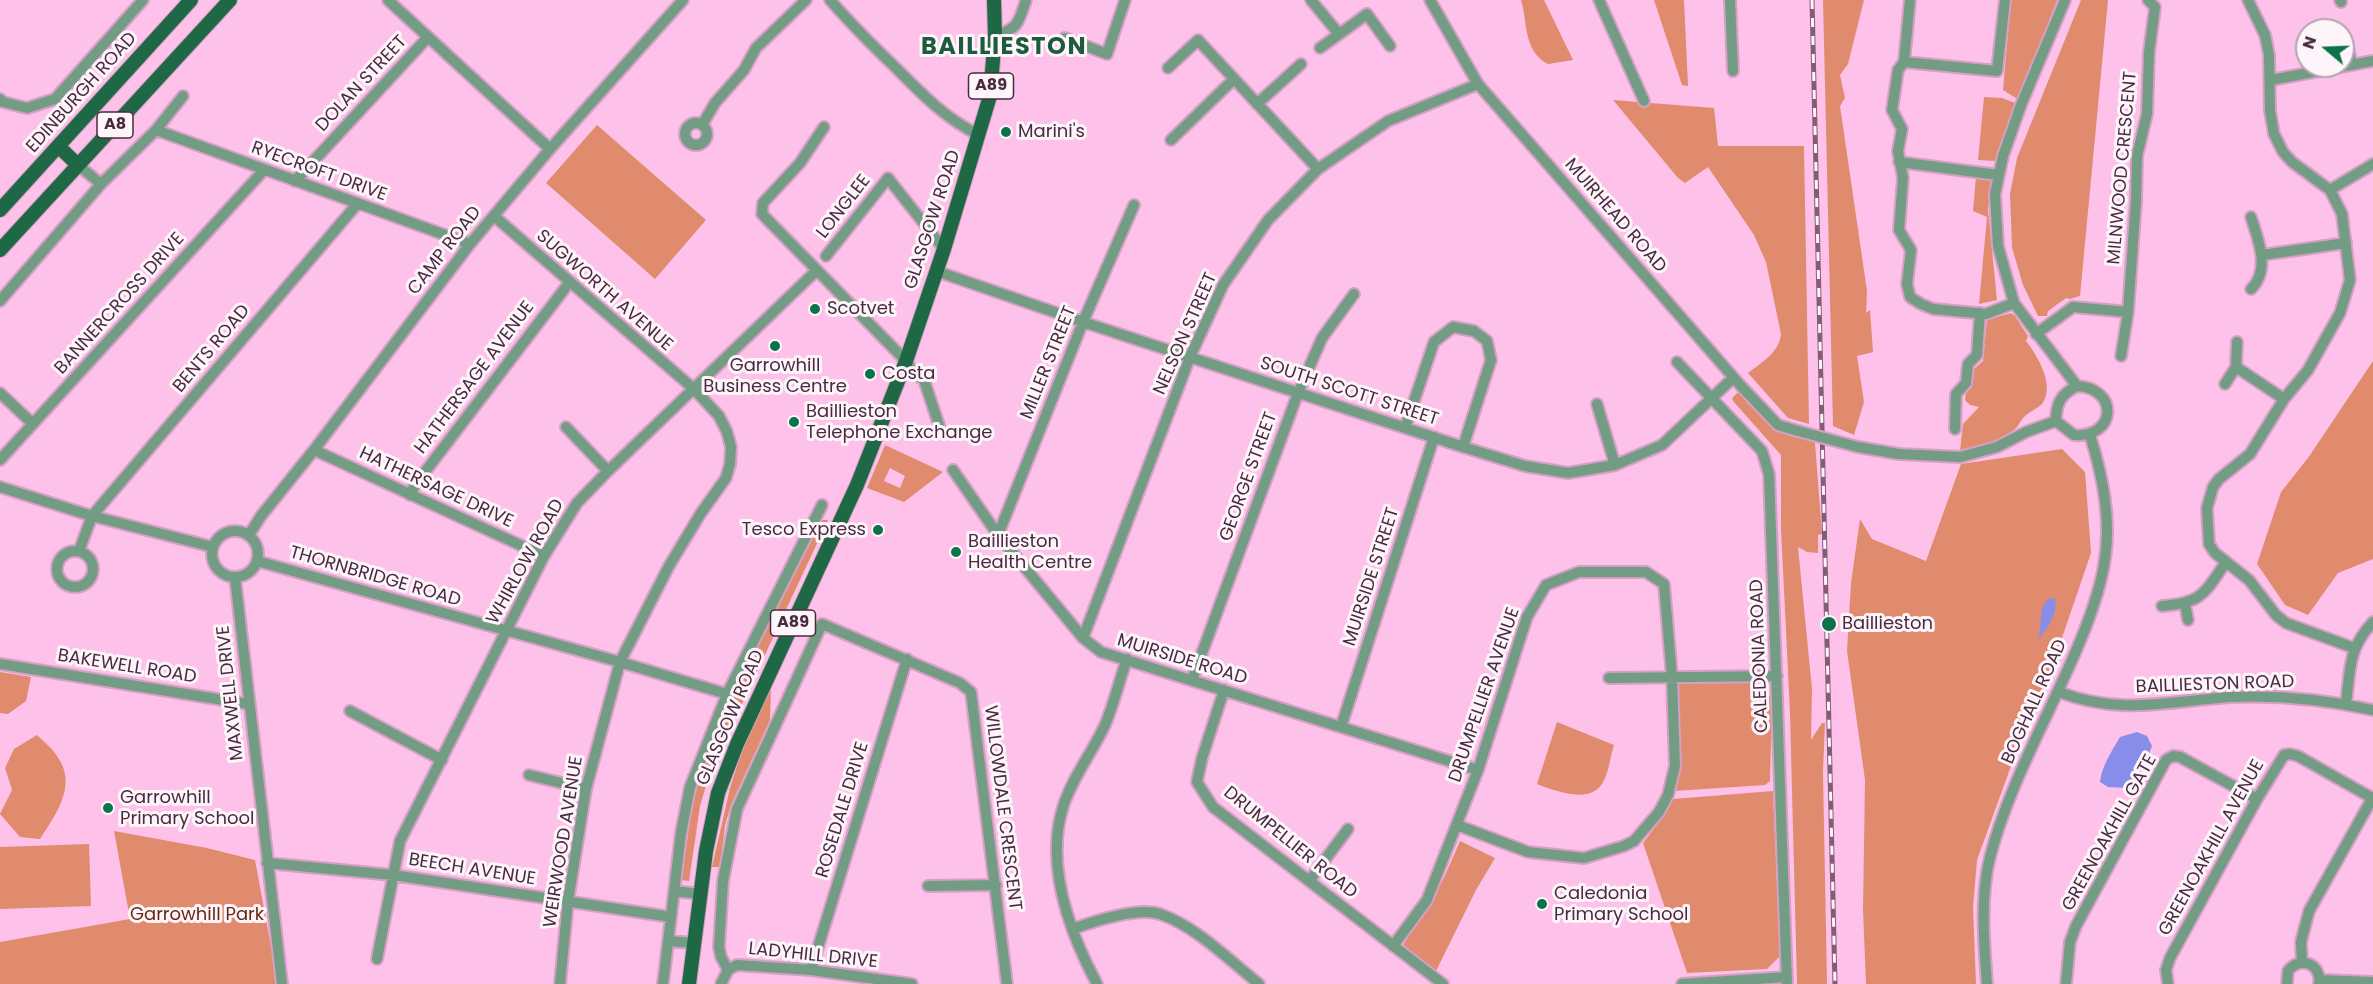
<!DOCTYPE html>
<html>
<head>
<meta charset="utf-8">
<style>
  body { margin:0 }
  #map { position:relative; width:2373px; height:984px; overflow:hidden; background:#fec1e9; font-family:Poppins,sans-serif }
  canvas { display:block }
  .north { position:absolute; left:2295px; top:18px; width:60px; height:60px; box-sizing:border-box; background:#fdf5fa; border:2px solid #b5a4b0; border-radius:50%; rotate:289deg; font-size:16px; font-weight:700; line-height:24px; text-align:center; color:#492b40 }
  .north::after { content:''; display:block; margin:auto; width:21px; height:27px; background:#0c7249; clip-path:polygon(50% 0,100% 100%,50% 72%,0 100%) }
</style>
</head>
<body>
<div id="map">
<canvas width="2373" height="984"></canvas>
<div class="north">N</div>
</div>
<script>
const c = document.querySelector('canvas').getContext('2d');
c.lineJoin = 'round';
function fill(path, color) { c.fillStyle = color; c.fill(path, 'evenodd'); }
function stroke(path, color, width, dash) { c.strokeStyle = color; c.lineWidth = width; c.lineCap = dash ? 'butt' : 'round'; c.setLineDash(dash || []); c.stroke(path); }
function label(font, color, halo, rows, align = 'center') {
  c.font = font + ' Poppins,sans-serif'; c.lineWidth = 6; c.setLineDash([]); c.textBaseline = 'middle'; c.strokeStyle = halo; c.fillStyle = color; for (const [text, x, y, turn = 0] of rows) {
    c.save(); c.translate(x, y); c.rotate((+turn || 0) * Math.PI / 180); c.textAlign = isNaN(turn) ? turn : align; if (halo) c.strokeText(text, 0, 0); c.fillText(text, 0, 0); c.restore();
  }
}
fill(new Path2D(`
  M 1521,0 L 1544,0 L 1573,60 L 1548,64 C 1523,51 1528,23 1521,0 Z
  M 1654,0 L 1684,0 L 1688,86 L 1682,85 Z
  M 1823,0 L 1864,0 L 1848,64 L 1840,75 L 1845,98 L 1840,106 L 1867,291 L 1866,313 L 1870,310 L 1873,352 L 1857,356 L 1864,402 L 1854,435 L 1833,426 Z
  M 2011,0 L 2057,0 L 2019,100 L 2003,90 Z
  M 2081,0 L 2108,0 L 2080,296 L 2070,299 L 2066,298 L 2048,311 L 2047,316 L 2038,316 L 2023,285 L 2012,248 L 2010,194 L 2017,158 Z
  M 1984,97 L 2002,98 L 2018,104 L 1995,161 L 1978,160 Z
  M 1613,100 L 1714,108 L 1718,146 L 1804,146 L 1809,424 L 1788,418 L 1748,373 C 1762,362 1779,353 1781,334 L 1766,262 L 1754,235 L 1708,167 L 1685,183 L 1678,178 Z
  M 597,125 L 706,220 L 655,279 L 546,183 Z
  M 1976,176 L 1988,177 L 1991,181 L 1988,210 L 1997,300 L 1979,304 L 1987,217 L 1973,211 Z
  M 2011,313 L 2015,316 L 2028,336 L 2026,341 C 2037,355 2056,386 2042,404 C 2037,409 2028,412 2023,418 C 2020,421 2019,426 2015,429 C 2000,443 1980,446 1960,451 L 1963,424 L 1979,407 L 1970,405 L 1965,400 L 1966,393 L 1972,387 L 1974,369 L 1983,361 L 1987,320 Z
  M 2373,361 L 2373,559 L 2338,573 L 2308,615 L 2285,605 L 2257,564 L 2281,492 L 2308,458 Z
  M 1737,393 L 1743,394 L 1742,396 L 1749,405 L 1752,403 L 1772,426 L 1815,443 L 1822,534 L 1818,535 L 1818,553 L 1807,552 L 1798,547 L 1812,689 L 1811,740 L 1822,723 L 1825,723 L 1823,772 L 1827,984 L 1797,984 L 1790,713 L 1781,529 L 1781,455 L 1733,401 L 1732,398 Z
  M 885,445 L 943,472 L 904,502 L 867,488 ZM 890,468 L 905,476 L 900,488 L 884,481 Z
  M 2062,449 L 2085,472 L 2091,553 L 2051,670 L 2031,714 C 2019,721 2011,742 2015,755 L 1977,860 L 1973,907 L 1976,984 L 1866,984 L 1863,910 L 1865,780 L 1847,651 L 1851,583 L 1860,519 L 1872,539 L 1926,561 L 1961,464 Z
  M 816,520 L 828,520 L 710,772 L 700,806 L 689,881 L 681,880 L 693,802 L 704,761 Z
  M 0,672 L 31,677 L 26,701 L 8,714 L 0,713 Z
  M 1755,680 L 1772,699 L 1770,781 L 1765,785 L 1674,791 L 1676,683 Z
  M 771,688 L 770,720 L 731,805 L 725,826 L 720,867 L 712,867 L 730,788 L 742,751 Z
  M 1557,722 L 1614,745 C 1610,757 1609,772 1603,782 C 1591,805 1555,791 1537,784 Z
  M 37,735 C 44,742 52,748 57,756 C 78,785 56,814 40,839 L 20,837 L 0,814 L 12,790 L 5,768 L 14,749 Z
  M 1773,791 L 1780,956 L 1767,969 L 1687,973 L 1643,843 L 1665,814 L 1673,799 Z
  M 114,831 L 207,848 L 255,860 L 278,984 L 0,984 L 0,942 L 130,919 Z
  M 1460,841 L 1495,858 L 1476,890 L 1435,973 L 1402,947 L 1443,880 Z
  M 89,844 L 91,906 L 0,909 L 0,847 Z`), '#e08b6e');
fill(new Path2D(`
  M 2055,598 C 2058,614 2048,627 2039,639 L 2042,608 L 2048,599 Z
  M 2137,732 L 2147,736 L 2152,746 L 2143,769 L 2133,778 L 2128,788 L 2108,787 L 2100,782 C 2102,765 2112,751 2120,737 Z`), '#878de8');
const minor = new Path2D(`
  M 388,0 L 550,149
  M 830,0 C 851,24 874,47 897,69 C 923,95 946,119 979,135
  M 1311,0 L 1339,34
  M 1430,0 L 1478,84 L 1741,386 L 1778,425 L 1798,431
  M 1599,0 L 1644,101
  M 1730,0 L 1733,71
  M 1910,0 L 1904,62 L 1898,70 L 1892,110 L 1902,129 L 1898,151 L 1903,178 L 1899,230 L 1911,250 L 1907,284 L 1910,297 L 1921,304 L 1933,309 L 1986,314 L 2014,303
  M 2065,0 L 2021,105 L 2003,156 L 1995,194 L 1998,246 L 2014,303 L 2077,386
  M 2248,0 L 2265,35 L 2269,55 L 2270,111 L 2274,134 L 2283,152 L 2292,162 L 2330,190 L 2342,214 L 2350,280 L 2340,313 L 2308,370 L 2284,399 L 2250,454 L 2219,479 L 2213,487 L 2207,508 L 2209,544 L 2215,553 L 2249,580 L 2276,615 L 2286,623 L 2354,648
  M 2340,0 L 2341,2
  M 995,36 C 1018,29 1019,22 1026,0
  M 1065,38 L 1107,54 L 1125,0
  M 1320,48 L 1367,14 L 1390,46
  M 2348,48 L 2352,65
  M 1904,62 L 1997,71 L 2005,0
  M 1168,68 L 1198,40 L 1318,169
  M 2271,80 L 2373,61
  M 0,99 L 3,102 L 27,108 L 55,99 L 143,0
  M 1257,104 L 1301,64
  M685 134a11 11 0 1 1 22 0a11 11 0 1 1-22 0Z
  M 702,125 L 715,103 L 744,70 L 756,48 L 806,0
  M 824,127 L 800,163 L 763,203 L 762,214 L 906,361 L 913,372 L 924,380 L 942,434
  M 156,130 L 470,244
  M 1171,140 L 1234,79
  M 1899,162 L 1998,175
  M 78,165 L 101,184
  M 295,181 L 428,37
  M 2330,190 L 2373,164
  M 494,216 L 694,389 L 719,416 L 727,432 L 731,447 L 730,464 L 726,478 L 701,513 L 669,566 L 620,662 L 586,789 L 568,901 L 560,984
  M 2262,255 L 2346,243
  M 826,256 L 888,178 L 944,249
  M 936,271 L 1083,322 L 1463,447 L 1525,466 L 1568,473 L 1615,465 L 1662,445 L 1733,378
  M 2251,289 C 2271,270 2258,239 2251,217
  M 0,301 L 101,184 L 156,130 L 183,96
  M 2036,334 L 2073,307 L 2128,312 L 2136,201 L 2137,156 L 2147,114 L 2149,52 L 2155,7 L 2148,0
  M 2121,356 L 2128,312
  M 1677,362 L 1762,451 L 1769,474 L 1787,984
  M 2236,367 L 2284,399
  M 2225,384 L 2236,367 L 2237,342
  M 2077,386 C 2119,388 2117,438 2074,435 L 2056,421 C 2056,403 2061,394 2077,386 Z
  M 0,393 L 33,424
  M 1597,404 L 1615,465
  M 566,427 L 608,471
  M 1405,428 L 1434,342 L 1453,327 L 1474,331 L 1487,341 L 1491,360 L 1463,447
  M 1955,429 L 1956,394 L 1966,383 L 1968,364 L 1977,355 L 1980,313
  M 1858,447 L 1899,454 L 1960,457 L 1997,447 L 2026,432 L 2056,421
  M 314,450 L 544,556
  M 0,460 L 264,170
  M 953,470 L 998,535 L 1083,638 L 1101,652 L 1478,770
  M 0,487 L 92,516 L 213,547
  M 410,495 L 415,485 L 569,283
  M212 554a23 23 0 1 1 46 0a23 23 0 1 1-46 0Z
  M 249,535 L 261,516 L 314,450 L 470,244 L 550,149 L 683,0
  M 998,535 L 1083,322 L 1134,205
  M57 569a18 18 0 1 1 36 0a18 18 0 1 1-36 0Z
  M 79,551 L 92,516 L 358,203
  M 257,561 L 620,662 L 727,694
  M 235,577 L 282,984
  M 2185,604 L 2188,620
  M 2162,606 C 2202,603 2204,594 2226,562
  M 1083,638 L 1190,357 L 1223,285 L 1268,220 L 1318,169 L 1388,121 L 1478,84
  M 0,664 L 248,704
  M 1609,678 L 1777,676
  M 1192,680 L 1298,393 L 1322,338 L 1354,294
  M 1224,690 L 1202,758 L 1197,782 L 1213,807 L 1443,984
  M 2059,692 C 2121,716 2169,701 2231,697 C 2280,695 2326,700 2373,710
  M 2346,704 C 2350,671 2348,648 2373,622
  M 350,711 L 442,760
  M 1341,727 L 1434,437
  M 529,775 L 586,789
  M 267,863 L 393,875 L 671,917
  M 1309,881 L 1348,829
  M 928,886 L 996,885
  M 674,891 L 700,894
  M 1073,929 C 1094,921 1138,907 1160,914 C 1197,927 1229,960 1259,984
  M 668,941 L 694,943
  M 1393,946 L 1427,900 L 1478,770 L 1527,617 L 1546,585 L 1579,572 L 1646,572 L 1664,584 L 1672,677 L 1675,766 L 1668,795 L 1659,812 L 1634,841 L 1624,846 L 1584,858 L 1528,852 L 1457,825
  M 377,959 L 400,841 L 544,556 L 577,503 L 608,471 L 817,270
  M 2302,962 L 2301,942 L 2309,911 L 2373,797
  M 728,970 L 721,957 L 719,947 L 723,881 L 737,809 L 822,624 L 960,683 L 971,692 L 1007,984
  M 811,970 L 907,659
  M 2320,980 L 2373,982
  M 663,984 L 681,833 L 690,787 L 727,694 L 822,505
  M 721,984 L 728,970 L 737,965 L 811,970 L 912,984
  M 1097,984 C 1070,933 1045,865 1063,807 C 1072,778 1092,753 1105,725 C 1114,704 1119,681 1127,659
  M 1682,984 L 1787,977
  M 1987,984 C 1984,943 1980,897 1990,857 C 2009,785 2047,719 2076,651 C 2088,623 2099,595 2104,565 C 2112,521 2103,477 2090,435
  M 2066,984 L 2070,942 L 2076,926 L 2166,760 L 2173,756 L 2180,757 L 2257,799
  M 2168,984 L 2166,970 L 2170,958 L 2257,799 L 2284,755 L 2290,754 L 2298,756 L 2372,798
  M 2287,984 L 2288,971 C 2300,955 2322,964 2319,984`);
const major = new Path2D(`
  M 58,146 L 78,165
  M 0,210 L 191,0
  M 0,250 L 230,0
  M 689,984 L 706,851 L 718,793 L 737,744 L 857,485 L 906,361 L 944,249 L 990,96 L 995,36 L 994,0`);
stroke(minor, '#d6a0c4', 14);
stroke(major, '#d6a0c4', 16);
stroke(minor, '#729d84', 10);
stroke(major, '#1f6846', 14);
const rail = new Path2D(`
  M 1812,0 L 1835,984`);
stroke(rail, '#855c78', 5);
stroke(rail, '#fdf5fa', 3, [9]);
const minorBridge = new Path2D(`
  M 1798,431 L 1858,447`);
stroke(minorBridge, '#d6a0c4', 14, []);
stroke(minorBridge, '#729d84', 10);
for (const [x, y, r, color] of [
  [1006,132,6,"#0c7249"],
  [815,309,6,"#0c7249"],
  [775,346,6,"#0c7249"],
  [870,374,6,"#0c7249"],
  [794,422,6,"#0c7249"],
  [878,530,6,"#0c7249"],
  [956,552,6,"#0c7249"],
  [1829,624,8,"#0c7249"],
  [108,808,6,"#0c7249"],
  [1542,904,6,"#0c7249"]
]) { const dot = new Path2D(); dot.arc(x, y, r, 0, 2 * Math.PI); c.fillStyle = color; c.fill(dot); stroke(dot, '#fdf5fa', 2); }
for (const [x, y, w] of [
  [991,86,45],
  [115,125,36],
  [793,623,45]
]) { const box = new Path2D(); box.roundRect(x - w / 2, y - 13, w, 26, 4.5); c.fillStyle = '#fdf5fa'; c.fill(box); stroke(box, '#492b40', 1.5); }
label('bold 16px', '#492b40', null, [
  ["A89",991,86],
  ["A8",115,125],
  ["A89",793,623]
]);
label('18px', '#492b40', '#fdf5fa', [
  ["DOLAN STREET",362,84,-47],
  ["EDINBURGH ROAD",82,93,-48],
  ["MILNWOOD CRESCENT",2123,168,-85],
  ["RYECROFT DRIVE",319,172,20],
  ["LONGLEE",844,207,-52],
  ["MUIRHEAD ROAD",1615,216,49],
  ["GLASGOW ROAD",933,220,-72],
  ["CAMP ROAD",445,251,-52],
  ["SUGWORTH AVENUE",604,291,41],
  ["BANNERCROSS DRIVE",120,304,-48],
  ["NELSON STREET",1186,334,-66],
  ["BENTS ROAD",212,349,-50],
  ["MILLER STREET",1049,363,-68],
  ["HATHERSAGE AVENUE",475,378,-53],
  ["SOUTH SCOTT STREET",1349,392,18],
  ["GEORGE STREET",1249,477,-70],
  ["HATHERSAGE DRIVE",436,488,25],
  ["WHIRLOW ROAD",526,562,-61],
  ["THORNBRIDGE ROAD",375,577,16],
  ["MUIRSIDE STREET",1372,577,-72],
  ["CALEDONIA ROAD",1760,656,-92],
  ["MUIRSIDE ROAD",1182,660,17],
  ["BAKEWELL ROAD",127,667,9],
  ["BAILLIESTON ROAD",2215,685,-2],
  ["MAXWELL DRIVE",231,693,-96],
  ["DRUMPELLIER AVENUE",1485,695,-71],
  ["BOGHALL ROAD",2035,702,-66],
  ["GLASGOW ROAD",731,718,-67],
  ["WILLOWDALE CRESCENT",1002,808,83],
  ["ROSEDALE DRIVE",843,810,-73],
  ["GREENOAKHILL GATE",2110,833,-61],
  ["WEIRWOOD AVENUE",564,842,-81],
  ["DRUMPELLIER ROAD",1290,843,39],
  ["GREENOAKHILL AVENUE",2212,848,-61],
  ["BEECH AVENUE",472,870,9],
  ["LADYHILL DRIVE",813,956,6]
]);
label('18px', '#492b40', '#fdf5fa', [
  ["Marini's",1018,132],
  ["Scotvet",827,309],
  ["Garrowhill",775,366,"center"],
  ["Business Centre",775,387,"center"],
  ["Costa",882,374],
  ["Baillieston",806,412],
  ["Telephone Exchange",806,433],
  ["Tesco Express",866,530,"right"],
  ["Baillieston",968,542],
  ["Health Centre",968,563],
  ["Baillieston",1842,624],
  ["Garrowhill",120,798],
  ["Primary School",120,819],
  ["Caledonia",1554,894],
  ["Primary School",1554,915]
], 'left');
label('18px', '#682912', '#fdf5fa', [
  ["Garrowhill Park",197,915]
]);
c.letterSpacing = '1.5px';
label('bold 24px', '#1d5b3d', '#fdf5fa', [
  ["BAILLIESTON",1004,48]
]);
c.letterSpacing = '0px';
</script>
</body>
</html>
